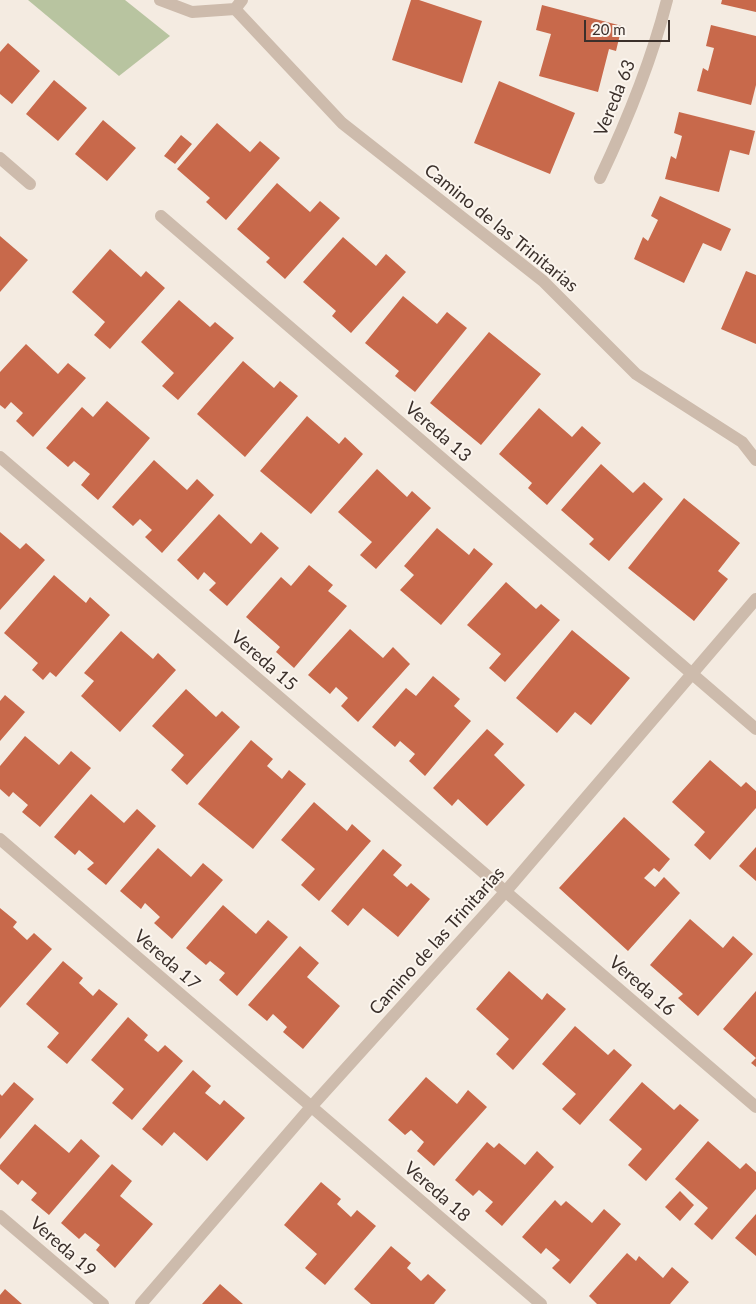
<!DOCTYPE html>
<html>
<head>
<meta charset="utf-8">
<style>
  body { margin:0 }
  #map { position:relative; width:756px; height:1304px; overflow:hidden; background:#f4ebe1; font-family:Lato,sans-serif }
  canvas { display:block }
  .scale { position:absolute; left:584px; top:20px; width:86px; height:22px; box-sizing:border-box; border:2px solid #3b302b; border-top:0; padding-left:6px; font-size:15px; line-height:18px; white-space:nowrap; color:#3b302b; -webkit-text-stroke:4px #fbf5ee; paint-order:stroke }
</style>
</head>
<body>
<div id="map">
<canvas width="756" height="1304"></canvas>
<div class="scale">20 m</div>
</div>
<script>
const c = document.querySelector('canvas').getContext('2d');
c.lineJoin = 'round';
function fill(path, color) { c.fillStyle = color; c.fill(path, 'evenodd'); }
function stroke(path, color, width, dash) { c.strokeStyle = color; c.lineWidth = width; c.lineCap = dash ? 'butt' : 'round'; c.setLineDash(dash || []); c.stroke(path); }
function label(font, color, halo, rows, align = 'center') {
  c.font = font + ' Lato,sans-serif'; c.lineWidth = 4; c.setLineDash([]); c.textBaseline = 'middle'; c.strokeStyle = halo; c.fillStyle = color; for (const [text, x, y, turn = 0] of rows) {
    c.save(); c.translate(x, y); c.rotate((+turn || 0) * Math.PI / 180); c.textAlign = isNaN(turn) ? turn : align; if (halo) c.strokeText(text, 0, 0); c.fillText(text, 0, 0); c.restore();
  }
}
fill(new Path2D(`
  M 28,0 L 125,0 L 170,36 L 119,76 Z`), '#b8c4a0');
fill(new Path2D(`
  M 411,0 L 419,0 L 482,21 L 462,83 L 392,60 Z
  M 722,0 L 756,0 L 756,12 L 721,4 Z
  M 542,5 L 622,26 L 616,51 L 609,49 L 598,92 L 539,76 L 551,34 L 536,30 Z
  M 711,25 L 756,36 L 756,85 L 751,105 L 697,91 L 703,68 L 708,71 L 714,48 L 706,46 Z
  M 8,43 L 40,71 L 12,104 L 0,94 L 0,52 Z
  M 54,80 L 87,108 L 58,141 L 26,114 Z
  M 499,81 L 575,113 L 550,174 L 474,143 Z
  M 679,112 L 755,131 L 749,155 L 730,150 L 719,192 L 665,179 L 671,156 L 676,159 L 682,136 L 674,133 Z
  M 103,120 L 136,148 L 107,181 L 75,154 Z
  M 217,123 L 250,152 L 260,141 L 280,158 L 226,220 L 206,202 L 210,198 L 177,169 Z
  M 181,135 L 192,144 L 175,164 L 164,156 Z
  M 277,183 L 310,212 L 320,201 L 340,218 L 285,279 L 266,262 L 270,258 L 237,229 Z
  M 660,196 L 731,229 L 721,251 L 703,243 L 684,283 L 634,259 L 643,237 L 648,241 L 658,220 L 651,216 Z
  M 0,236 L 28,260 L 0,292 Z
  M 343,237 L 376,266 L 386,254 L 406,272 L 351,333 L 332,316 L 336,311 L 303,282 Z
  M 110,249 L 141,277 L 146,271 L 165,288 L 110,349 L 94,335 L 105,322 L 72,292 Z
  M 746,271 L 756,275 L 756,344 L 721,329 Z
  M 403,296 L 437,324 L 447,312 L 467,328 L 415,392 L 395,376 L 399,371 L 365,343 Z
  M 179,300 L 210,327 L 215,322 L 234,338 L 178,400 L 162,386 L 174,373 L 141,342 Z
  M 489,332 L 541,374 L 481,445 L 430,403 Z
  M 26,344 L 58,374 L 68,363 L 86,378 L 33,437 L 16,421 L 23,413 L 11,402 L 5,409 L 0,405 L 0,372 Z
  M 243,361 L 274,388 L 280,381 L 298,396 L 245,457 L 197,414 Z
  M 107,401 L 150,438 L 98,500 L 81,485 L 90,474 L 74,461 L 68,467 L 46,448 L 82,407 L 93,417 Z
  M 539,408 L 572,437 L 582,426 L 601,443 L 547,505 L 528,488 L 532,483 L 499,454 Z
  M 307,416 L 339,444 L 345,437 L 363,454 L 311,514 L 260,471 Z
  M 154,460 L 187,490 L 197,479 L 214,495 L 162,553 L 145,537 L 152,530 L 140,519 L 133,526 L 112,507 Z
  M 601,464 L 633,493 L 644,482 L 663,499 L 609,561 L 589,544 L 594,539 L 561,510 Z
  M 377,469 L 407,497 L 412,491 L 431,508 L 376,569 L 360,555 L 372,542 L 338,512 Z
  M 684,498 L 740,543 L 718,571 L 728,579 L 694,621 L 628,568 Z
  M 219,514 L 251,544 L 261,532 L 279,548 L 227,606 L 209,590 L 216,583 L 204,572 L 198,580 L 177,560 Z
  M 437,528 L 469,555 L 474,548 L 493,564 L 441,625 L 400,590 L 414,575 L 404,566 Z
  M 0,532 L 20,549 L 26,543 L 45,560 L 0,610 Z
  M 309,565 L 333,585 L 328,591 L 347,606 L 294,668 L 276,652 L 280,647 L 246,617 L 281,577 L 291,586 Z
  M 54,575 L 86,603 L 90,597 L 110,615 L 56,677 L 50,672 L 43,680 L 32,670 L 38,663 L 4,633 Z
  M 506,582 L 536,609 L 541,604 L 560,620 L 505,682 L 489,668 L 501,654 L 467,625 Z
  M 350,629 L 383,658 L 393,647 L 410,664 L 358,722 L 341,706 L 348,698 L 336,687 L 330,694 L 308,675 Z
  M 572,630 L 630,678 L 591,725 L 575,712 L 557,733 L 516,698 Z
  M 121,631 L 153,659 L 158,653 L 176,670 L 120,732 L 81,696 L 94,681 L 84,673 Z
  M 433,676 L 460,699 L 454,706 L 471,721 L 425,776 L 409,761 L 415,754 L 400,741 L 395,747 L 372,727 L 406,688 L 416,696 Z
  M 186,689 L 216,717 L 222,711 L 240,727 L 187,785 L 171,770 L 184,755 L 152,726 Z
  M 5,695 L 25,712 L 0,741 L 0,701 Z
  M 487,729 L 504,744 L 494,755 L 525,785 L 487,826 L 458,799 L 452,806 L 433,788 Z
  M 25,736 L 59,765 L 71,751 L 91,768 L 40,827 L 22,812 L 28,805 L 13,792 L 9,797 L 0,789 L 0,766 Z
  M 251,740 L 273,759 L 267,766 L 282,779 L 289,770 L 306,784 L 253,849 L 198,804 Z
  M 710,760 L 741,787 L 746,782 L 756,791 L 756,808 L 710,860 L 694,845 L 705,832 L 672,802 Z
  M 91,794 L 124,823 L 137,809 L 156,826 L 106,885 L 87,869 L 94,863 L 79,850 L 75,855 L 54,837 Z
  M 314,802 L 347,831 L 352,824 L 371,841 L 319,901 L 301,885 L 315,869 L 281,840 Z
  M 624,817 L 670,859 L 659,872 L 654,868 L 644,878 L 655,887 L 664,877 L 680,893 L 628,951 L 559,888 Z
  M 756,847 L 756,881 L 739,866 Z
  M 158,848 L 191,877 L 203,863 L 223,880 L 172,939 L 154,923 L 160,917 L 145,903 L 141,909 L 120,891 Z
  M 383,849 L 402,865 L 393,875 L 407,887 L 411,883 L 430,899 L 398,937 L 363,908 L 348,926 L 331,911 Z
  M 223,905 L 256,934 L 268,920 L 288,937 L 237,996 L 219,980 L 225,973 L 210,961 L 206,965 L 186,948 Z
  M 0,908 L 17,922 L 13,927 L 27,940 L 34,933 L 52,949 L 0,1008 Z
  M 690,919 L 723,948 L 733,936 L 753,954 L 698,1016 L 678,998 L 683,994 L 650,965 Z
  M 300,946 L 319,963 L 307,977 L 340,1006 L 303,1049 L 283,1032 L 287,1027 L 273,1014 L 267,1021 L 248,1005 Z
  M 63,961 L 83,978 L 79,983 L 93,996 L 99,989 L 118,1004 L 67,1064 L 47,1047 L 59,1033 L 26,1004 Z
  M 509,971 L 542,1000 L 547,993 L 566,1009 L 513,1070 L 496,1054 L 509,1039 L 476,1009 Z
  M 756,991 L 756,1067 L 751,1063 L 756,1058 L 723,1029 Z
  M 128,1017 L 148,1035 L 144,1040 L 158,1052 L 165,1045 L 183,1061 L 132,1120 L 112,1103 L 124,1089 L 91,1060 Z
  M 575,1026 L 608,1055 L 614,1049 L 632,1065 L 580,1125 L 562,1109 L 576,1094 L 542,1064 Z
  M 193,1070 L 211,1086 L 205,1093 L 220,1105 L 224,1100 L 245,1118 L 207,1161 L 174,1132 L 162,1146 L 142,1129 Z
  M 426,1077 L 457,1104 L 468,1090 L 487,1107 L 434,1166 L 417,1151 L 424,1142 L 411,1130 L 405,1135 L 388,1120 Z
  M 14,1082 L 34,1099 L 0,1139 L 0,1094 L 2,1096 Z
  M 642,1082 L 674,1110 L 680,1104 L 699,1120 L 646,1181 L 628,1165 L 642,1149 L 609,1120 Z
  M 35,1124 L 69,1153 L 81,1139 L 100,1156 L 49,1215 L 31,1200 L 37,1193 L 22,1180 L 18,1185 L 0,1169 L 0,1165 Z
  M 708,1141 L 740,1169 L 746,1163 L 756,1172 L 756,1189 L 712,1240 L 694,1224 L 708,1208 L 675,1179 Z
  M 487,1142 L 494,1148 L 499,1143 L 525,1165 L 537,1151 L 554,1167 L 502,1226 L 485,1211 L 493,1202 L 479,1190 L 473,1196 L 455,1180 Z
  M 112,1164 L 132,1181 L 120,1196 L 153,1224 L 115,1268 L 96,1250 L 100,1245 L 85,1233 L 79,1239 L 61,1223 Z
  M 321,1182 L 341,1199 L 337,1204 L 351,1217 L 357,1210 L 376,1226 L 325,1285 L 305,1268 L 317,1254 L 284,1225 Z
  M 680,1191 L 694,1205 L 680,1221 L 665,1207 Z
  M 555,1200 L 561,1206 L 566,1201 L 592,1223 L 604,1209 L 621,1224 L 570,1284 L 552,1268 L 560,1260 L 546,1248 L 541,1254 L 522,1237 Z
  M 756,1214 L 756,1256 L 735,1238 Z
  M 391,1246 L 411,1263 L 407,1268 L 421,1281 L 428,1274 L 446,1290 L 434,1304 L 371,1304 L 354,1289 Z
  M 627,1253 L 636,1261 L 639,1256 L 663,1278 L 672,1267 L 689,1282 L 670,1304 L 597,1304 L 589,1296 Z
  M 220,1284 L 243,1304 L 202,1304 Z
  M 5,1289 L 22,1304 L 0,1304 L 0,1295 Z`), '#c8694b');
stroke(new Path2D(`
  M 160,0 L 192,12 L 235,9 L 242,0
  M 235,9 L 342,123 L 543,281 L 636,374 L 742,442 L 756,460
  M 0,158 L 30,184
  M 600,178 C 628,119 651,63 667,0
  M 161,216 L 756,729
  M 0,457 L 756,1107
  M 0,839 L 541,1304
  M 0,1216 L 103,1304
  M 141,1304 L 311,1107 L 506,891 L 756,599`), '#cdbbac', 12);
label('18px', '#3b302b', '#fbf5ee', [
  ["Vereda 63",615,98,-68],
  ["Camino de las Trinitarias",501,228,39],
  ["Vereda 13",438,432,41],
  ["Vereda 15",264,661,41],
  ["Camino de las Trinitarias",437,941,-48],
  ["Vereda 17",167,960,41],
  ["Vereda 16",642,986,41],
  ["Vereda 18",437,1192,41],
  ["Vereda 19",63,1247,41]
]);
</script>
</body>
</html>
